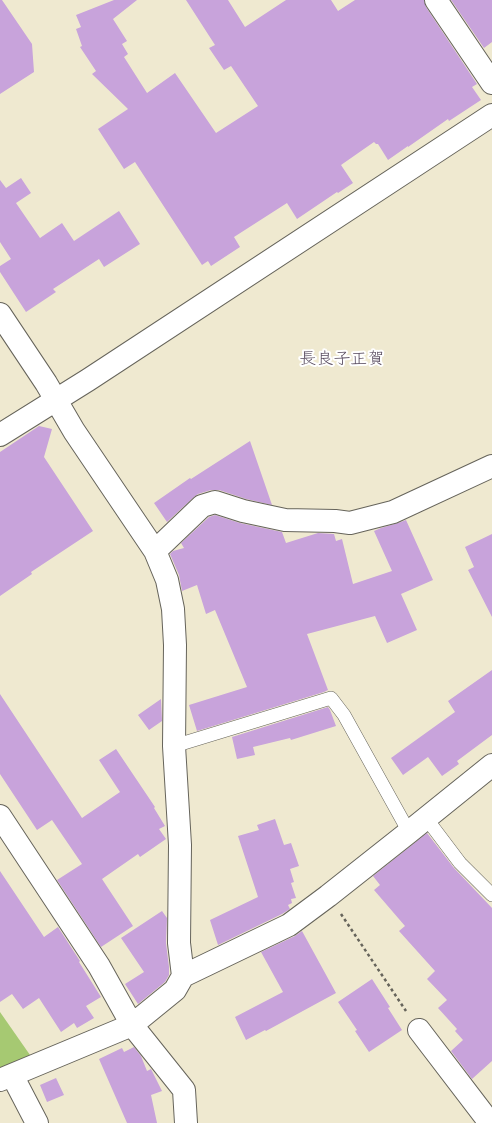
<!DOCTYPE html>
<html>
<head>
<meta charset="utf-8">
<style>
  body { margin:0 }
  canvas { display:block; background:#efe9d0 }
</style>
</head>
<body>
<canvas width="492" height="1123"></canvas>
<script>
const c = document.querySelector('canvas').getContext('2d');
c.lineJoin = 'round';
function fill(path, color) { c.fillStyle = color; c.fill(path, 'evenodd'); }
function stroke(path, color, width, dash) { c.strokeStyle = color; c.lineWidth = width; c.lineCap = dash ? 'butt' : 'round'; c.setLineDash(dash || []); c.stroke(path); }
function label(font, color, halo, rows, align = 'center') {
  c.font = font + ' "Comic Neue","Klee One",sans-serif'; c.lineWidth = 4; c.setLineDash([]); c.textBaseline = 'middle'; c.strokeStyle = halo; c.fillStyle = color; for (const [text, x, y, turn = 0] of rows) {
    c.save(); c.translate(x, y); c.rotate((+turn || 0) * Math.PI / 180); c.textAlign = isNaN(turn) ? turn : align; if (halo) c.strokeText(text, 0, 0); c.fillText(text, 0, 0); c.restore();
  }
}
fill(new Path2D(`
  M 0,1012 L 30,1055 L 0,1068 Z`), '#a6c972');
fill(new Path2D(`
  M 0,0 L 2,0 L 32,44 L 34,72 L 0,94 Z
  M 114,0 L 137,0 L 113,19 L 127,41 L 122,44 L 128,54 L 124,57 L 147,93 L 175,73 L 216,133 L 258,106 L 231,66 L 224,70 L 209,48 L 215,45 L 186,0 L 228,0 L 245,27 L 286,0 L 331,0 L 338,11 L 355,0 L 424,0 L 426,7 L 477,84 L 472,87 L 481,100 L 449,121 L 448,119 L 408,147 L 408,146 L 388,160 L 378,144 L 376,144 L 374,142 L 341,165 L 353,183 L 338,193 L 337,192 L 297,219 L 287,203 L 234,237 L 240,247 L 211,266 L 208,261 L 202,265 L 135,162 L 124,169 L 98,129 L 128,109 L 92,74 L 96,71 L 80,47 L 82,46 L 76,29 L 81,27 L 76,15 Z
  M 451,0 L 492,0 L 492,42 L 484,48 Z
  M 21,178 L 31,193 L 16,203 L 40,238 L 62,223 L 74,241 L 119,211 L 140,244 L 104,267 L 99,259 L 53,289 L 56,292 L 26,312 L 0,272 L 0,266 L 11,259 L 0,242 L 0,180 L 6,188 Z
  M 39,426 L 52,429 L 44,457 L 93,531 L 31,572 L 32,574 L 0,596 L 0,452 Z
  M 250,441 L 272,505 L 246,499 L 219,490 L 211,490 L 198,494 L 194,497 L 167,522 L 154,503 L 190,478 L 191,479 Z
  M 215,515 L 240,523 L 282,532 L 286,543 L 318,533 L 334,534 L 336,541 L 342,539 L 353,584 L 392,571 L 374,531 L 381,528 L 398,523 L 406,520 L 433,580 L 401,594 L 417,630 L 387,643 L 375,616 L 307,634 L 328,690 L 324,692 L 197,731 L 189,705 L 247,687 L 215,610 L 206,614 L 197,585 L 182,591 L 179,575 L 170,554 L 173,551 L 184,548 L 181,543 L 209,517 Z
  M 492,534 L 492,617 L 468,570 L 474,567 L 465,547 Z
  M 492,670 L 492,735 L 457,761 L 459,764 L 442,776 L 428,757 L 403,775 L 391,758 L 455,712 L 448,701 Z
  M 0,694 L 82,818 L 120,792 L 99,760 L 116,749 L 155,807 L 154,808 L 165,826 L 159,829 L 166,839 L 140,857 L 138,854 L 102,879 L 133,926 L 101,947 L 57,880 L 82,864 L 52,820 L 37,830 L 0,774 Z
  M 161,699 L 162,721 L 149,730 L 138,715 Z
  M 328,707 L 330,710 L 336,726 L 291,740 L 290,738 L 253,747 L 255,755 L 237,759 L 232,737 Z
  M 275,819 L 284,845 L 291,843 L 299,866 L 290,869 L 294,882 L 291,883 L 296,898 L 291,899 L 292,903 L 288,905 L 290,909 L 282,914 L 218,945 L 210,920 L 258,897 L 238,836 L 259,830 L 257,825 Z
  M 427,833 L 454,868 L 492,908 L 492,1061 L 472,1079 L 451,1051 L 463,1040 L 455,1031 L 457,1029 L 438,1008 L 447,1000 L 427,979 L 435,971 L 399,931 L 405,926 L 374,890 L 380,885 L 373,876 Z
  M 0,871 L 44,937 L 58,927 L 80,961 L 79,962 L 101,997 L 86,1006 L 94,1018 L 77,1028 L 74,1023 L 61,1032 L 39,998 L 23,1009 L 12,994 L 0,1002 Z
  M 162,911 L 167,918 L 166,943 L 169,967 L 169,975 L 165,982 L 138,1004 L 125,984 L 144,972 L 121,938 Z
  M 302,931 L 336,993 L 266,1031 L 265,1030 L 246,1040 L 235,1017 L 283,992 L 261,952 L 295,936 Z
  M 372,979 L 390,1007 L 388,1008 L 402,1030 L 369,1052 L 355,1031 L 357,1030 L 338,1002 Z
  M 134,1047 L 141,1056 L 147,1071 L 151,1069 L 162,1091 L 151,1095 L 157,1123 L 127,1123 L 99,1059 L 122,1048 L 124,1052 Z
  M 56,1078 L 64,1095 L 47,1102 L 40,1085 Z`), '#c8a3db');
const lane = new Path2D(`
  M 174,746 L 331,698 L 344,715 L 409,832
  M 426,818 L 460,863 L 492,895`);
const street = new Path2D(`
  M 436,0 L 492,83
  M 0,314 L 46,383 L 74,431 L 155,551 L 167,580 L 173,609 L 175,645 L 174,746 L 180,845 L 179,943 L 183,976 L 175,990 L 132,1025 L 0,1080
  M 0,435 L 88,380 L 492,115
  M 155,551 L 202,506 L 215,502 L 243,511 L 285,520 L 335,521 L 350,523 L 393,512 L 492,466
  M 0,816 L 99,966 L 132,1025 L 184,1090 L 186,1123
  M 183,976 L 289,925 L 328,896 L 409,832 L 492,765
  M 419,1030 L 490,1123
  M 12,1075 L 37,1123`);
stroke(lane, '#66645b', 14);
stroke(street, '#66645b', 24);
stroke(new Path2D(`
  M 341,914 L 406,1011`), '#66645b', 2.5, [3, 3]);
stroke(lane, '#fff', 13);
stroke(street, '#fff', 22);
label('17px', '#584b5f', '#fff', [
  ["長良子正賀",342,359]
]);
</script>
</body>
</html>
